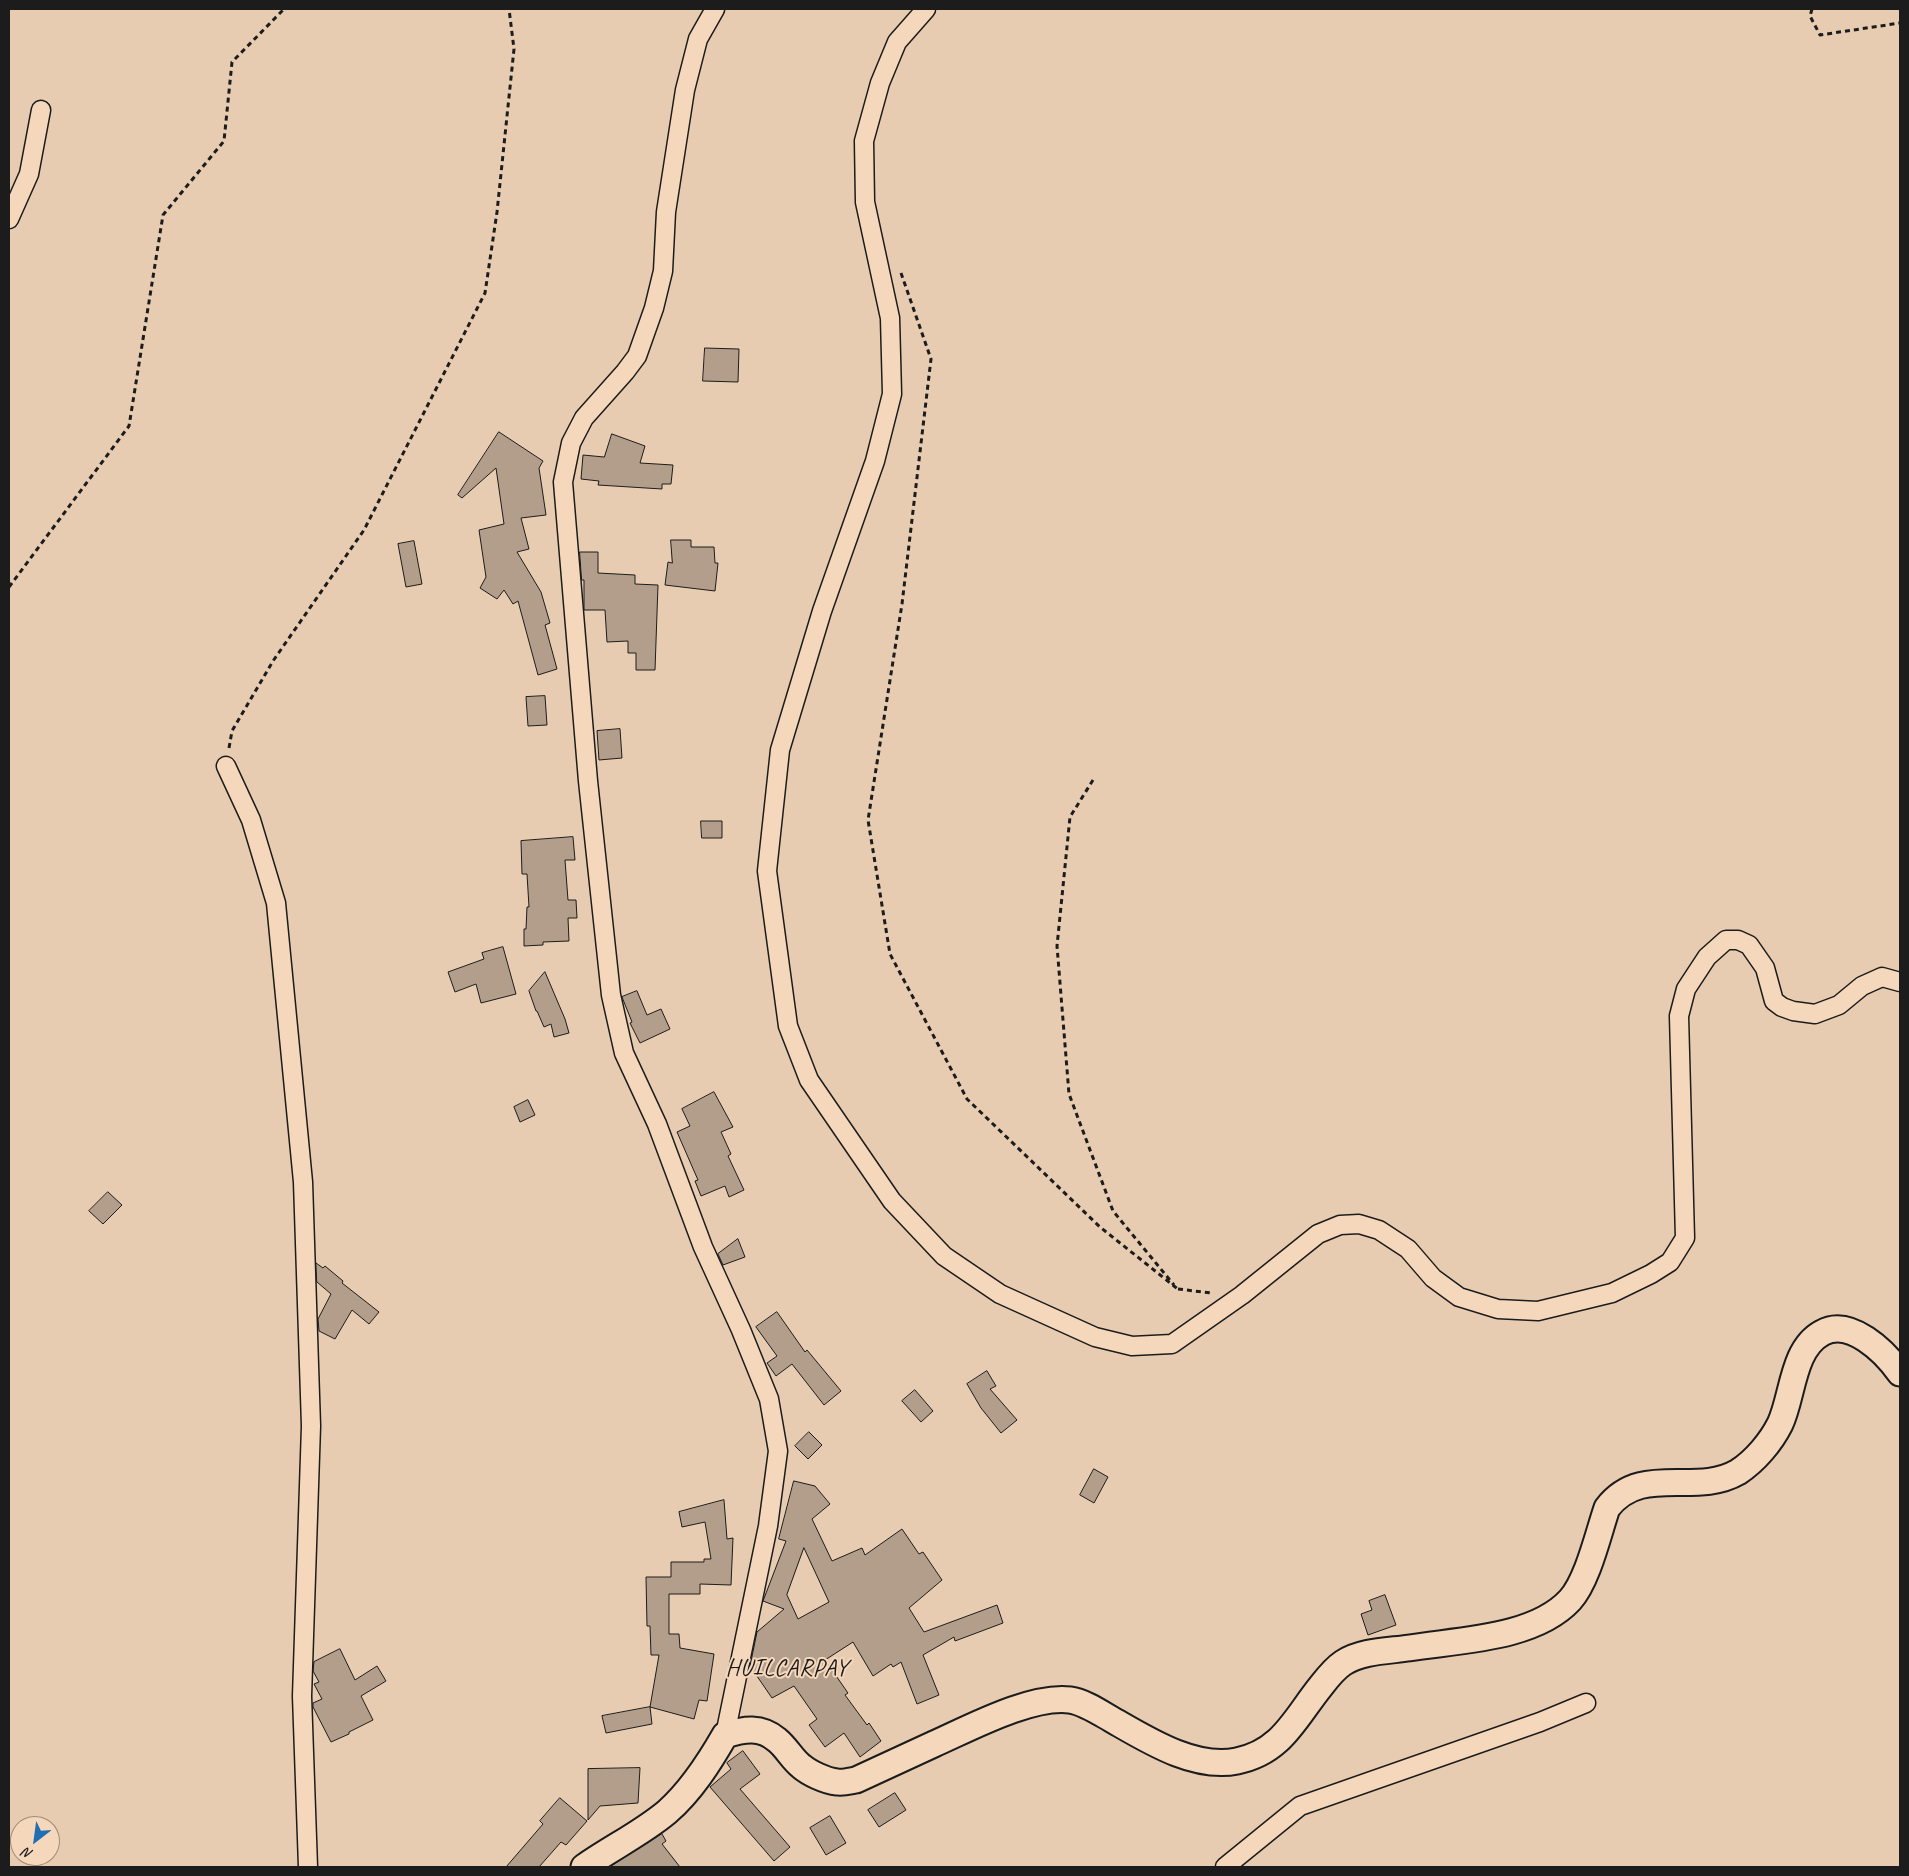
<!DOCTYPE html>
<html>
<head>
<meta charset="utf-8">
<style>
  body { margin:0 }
  #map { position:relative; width:1909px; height:1876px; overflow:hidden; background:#e8ccb1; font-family:Caveat,sans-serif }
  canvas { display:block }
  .frame { position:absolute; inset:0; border:10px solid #1c1c1c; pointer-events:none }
  .north { position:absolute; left:10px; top:1816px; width:50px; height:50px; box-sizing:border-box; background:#f5d7bb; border:1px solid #9e8c7b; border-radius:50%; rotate:210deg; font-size:14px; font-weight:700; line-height:20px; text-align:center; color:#1c1c1c }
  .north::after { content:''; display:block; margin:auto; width:18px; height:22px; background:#1f6fb2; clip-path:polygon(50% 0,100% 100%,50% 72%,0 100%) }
</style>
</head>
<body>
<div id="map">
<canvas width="1909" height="1876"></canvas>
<div class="frame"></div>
<div class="north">N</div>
</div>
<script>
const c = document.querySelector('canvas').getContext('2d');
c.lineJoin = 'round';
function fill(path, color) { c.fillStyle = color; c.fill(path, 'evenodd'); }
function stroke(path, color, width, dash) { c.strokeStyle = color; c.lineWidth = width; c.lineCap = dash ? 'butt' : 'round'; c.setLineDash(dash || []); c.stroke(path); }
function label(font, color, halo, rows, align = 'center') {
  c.font = font + ' Caveat,sans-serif'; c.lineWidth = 4; c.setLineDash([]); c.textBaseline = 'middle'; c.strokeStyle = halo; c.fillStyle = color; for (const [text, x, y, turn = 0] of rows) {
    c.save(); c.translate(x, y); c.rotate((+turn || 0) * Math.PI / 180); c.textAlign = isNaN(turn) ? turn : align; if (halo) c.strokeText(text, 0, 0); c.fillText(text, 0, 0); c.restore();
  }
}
const building = new Path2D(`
  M 705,348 L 739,349 L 738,382 L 703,381 Z
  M 499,432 L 543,461 L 539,468 L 546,515 L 521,518 L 529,549 L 517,552 L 541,592 L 550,623 L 545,625 L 557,669 L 538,675 L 518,601 L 513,604 L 504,590 L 497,599 L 480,588 L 486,577 L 479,530 L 504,524 L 496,468 L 462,498 L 458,495 Z
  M 612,434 L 645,446 L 640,463 L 673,465 L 671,484 L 662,484 L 662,489 L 598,485 L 599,481 L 581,479 L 583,455 L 604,457 Z
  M 671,540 L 691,540 L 691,547 L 714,547 L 715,563 L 718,563 L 715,591 L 665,585 L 668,562 L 672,563 Z
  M 414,541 L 422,584 L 406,587 L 398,544 Z
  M 580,552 L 598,552 L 598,573 L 635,575 L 635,584 L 658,585 L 655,670 L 636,670 L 636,653 L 628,653 L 628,641 L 607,642 L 605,610 L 584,610 L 584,580 L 582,580 Z
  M 545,696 L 547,725 L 528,726 L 526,697 Z
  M 620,729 L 622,758 L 599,760 L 597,731 Z
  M 701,821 L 722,821 L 722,838 L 702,838 Z
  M 573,837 L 575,860 L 565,860 L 568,900 L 576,900 L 577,918 L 568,918 L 569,941 L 543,942 L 543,945 L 524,946 L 524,929 L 526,929 L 527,907 L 529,907 L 527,874 L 522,874 L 521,841 Z
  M 503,947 L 516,994 L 481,1003 L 476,984 L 455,992 L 448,972 L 484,959 L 482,953 Z
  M 545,972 L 565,1019 L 569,1033 L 554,1037 L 551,1024 L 544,1027 L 537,1011 L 536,1011 L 529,991 Z
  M 637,991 L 647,1015 L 661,1009 L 670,1029 L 640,1043 L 630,1023 L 632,1022 L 622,997 Z
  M 714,1092 L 733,1127 L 721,1132 L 731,1154 L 728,1156 L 744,1190 L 729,1197 L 725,1186 L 701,1196 L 695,1181 L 698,1180 L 677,1132 L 690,1126 L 682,1109 Z
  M 528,1100 L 535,1115 L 520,1122 L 514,1107 Z
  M 108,1192 L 122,1205 L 103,1224 L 89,1211 Z
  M 738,1239 L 745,1257 L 723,1265 L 718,1254 Z
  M 316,1263 L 323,1268 L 325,1266 L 343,1281 L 342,1283 L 379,1312 L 369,1324 L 352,1310 L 335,1339 L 319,1331 L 318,1319 L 331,1294 L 317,1282 Z
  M 777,1312 L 805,1352 L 807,1350 L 841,1391 L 824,1405 L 792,1364 L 776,1376 L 767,1363 L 777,1356 L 756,1327 Z
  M 987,1371 L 996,1386 L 990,1389 L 1017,1420 L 1001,1433 L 981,1408 L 967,1384 Z
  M 915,1390 L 933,1411 L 921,1422 L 902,1401 Z
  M 809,1432 L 822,1445 L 808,1459 L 795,1446 Z
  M 1094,1469 L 1108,1477 L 1094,1503 L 1080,1495 Z
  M 794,1481 L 815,1486 L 830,1504 L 812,1519 L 832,1561 L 862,1548 L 865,1555 L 902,1529 L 919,1554 L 923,1552 L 942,1580 L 909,1608 L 924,1632 L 997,1605 L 1003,1623 L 955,1641 L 954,1637 L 923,1655 L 939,1695 L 917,1704 L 901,1662 L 893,1667 L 891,1664 L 873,1676 L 853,1642 L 825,1660 L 848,1693 L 845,1695 L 867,1725 L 869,1723 L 881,1741 L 860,1757 L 844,1733 L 825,1747 L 809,1725 L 817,1719 L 794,1686 L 772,1698 L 750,1666 L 757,1632 L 784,1609 L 763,1601 L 786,1541 L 779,1539 ZM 804,1548 L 829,1602 L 798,1619 L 787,1595 Z
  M 724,1500 L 727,1539 L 733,1538 L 731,1585 L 700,1584 L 700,1594 L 669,1594 L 669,1634 L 679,1634 L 680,1648 L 714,1654 L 707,1701 L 699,1700 L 694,1719 L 650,1707 L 659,1655 L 651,1655 L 650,1626 L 647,1626 L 646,1577 L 671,1577 L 671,1562 L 704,1562 L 704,1559 L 711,1559 L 705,1522 L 682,1527 L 679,1512 Z
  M 1385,1595 L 1396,1625 L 1368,1635 L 1361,1614 L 1372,1610 L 1369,1601 Z
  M 340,1649 L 355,1680 L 377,1666 L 386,1681 L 361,1696 L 373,1720 L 349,1732 L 349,1734 L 331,1742 L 313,1707 L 313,1703 L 322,1699 L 314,1684 L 319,1682 L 313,1671 L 314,1662 Z
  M 650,1707 L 652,1724 L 606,1733 L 602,1716 Z
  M 743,1751 L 760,1774 L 740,1789 L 790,1847 L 774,1861 L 710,1787 L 731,1769 L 727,1763 Z
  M 640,1768 L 638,1803 L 600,1806 L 588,1820 L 588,1769 Z
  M 895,1793 L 906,1810 L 879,1827 L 868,1810 Z
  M 560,1798 L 587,1821 L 566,1845 L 561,1842 L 539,1867 L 506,1867 L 543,1824 L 540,1821 Z
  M 830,1816 L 846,1843 L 826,1855 L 810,1828 Z
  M 662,1834 L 666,1841 L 662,1844 L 680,1867 L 610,1867 Z`);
fill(building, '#b29e8a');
stroke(building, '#1c1c1c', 1);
const minor = new Path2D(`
  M 715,9 L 698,39 L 685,90 L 666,212 L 663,271 L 654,308 L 637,356 L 625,372 L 584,418 L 571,443 L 563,482 L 588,781 L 611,995 L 624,1053 L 657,1124 L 703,1247 L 741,1330 L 769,1399 L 778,1451 L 768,1526 L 725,1735
  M 926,9 L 897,42 L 880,83 L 864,141 L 865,202 L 890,318 L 892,394 L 875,461 L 822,611 L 780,750 L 767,871 L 788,1026 L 809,1080 L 892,1201 L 944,1256 L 1000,1294 L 1095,1337 L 1132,1346 L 1172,1344 L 1242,1295 L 1318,1234 L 1340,1225 L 1359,1224 L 1379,1230 L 1408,1249 L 1433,1278 L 1459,1297 L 1498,1309 L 1538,1311 L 1612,1293 L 1651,1274 L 1670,1262 L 1685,1238 L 1679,1016 L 1686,989 L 1707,957 L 1726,940 L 1738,940 L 1749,945 L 1765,968 L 1774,1001 L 1782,1007 L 1793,1011 L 1815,1014 L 1839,1005 L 1862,986 L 1882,977 L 1900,982
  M 9,219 L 29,174 L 41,110
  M 226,766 L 251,820 L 276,903 L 303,1182 L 311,1426 L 302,1696 L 308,1867
  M 1225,1867 L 1300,1806 L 1540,1722 L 1586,1703`);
const secondary = new Path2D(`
  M 584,1867 C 611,1848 642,1833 667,1812 C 691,1791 709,1763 725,1735 C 744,1729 761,1726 777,1740 C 786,1747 792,1759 801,1766 C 809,1773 826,1781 837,1782 C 843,1783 850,1781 856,1780 C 882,1768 908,1756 934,1744 C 970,1728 1031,1695 1070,1700 C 1084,1702 1099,1712 1111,1719 C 1146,1739 1194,1770 1237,1761 C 1282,1752 1295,1718 1321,1686 C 1328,1677 1334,1669 1343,1663 C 1361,1651 1388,1651 1409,1648 C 1458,1640 1534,1639 1570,1600 C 1588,1580 1598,1534 1607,1508 C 1641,1463 1695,1497 1738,1472 C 1755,1461 1771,1442 1780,1424 C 1793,1397 1792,1349 1822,1333 C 1850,1317 1885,1352 1900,1373`);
stroke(minor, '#1c1c1c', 21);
stroke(secondary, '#1c1c1c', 29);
stroke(new Path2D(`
  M 1812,9 L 1810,16 L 1820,35 L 1900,23
  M 901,273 L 931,359 L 902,604 L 868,820 L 890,954 L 967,1099 L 1100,1227 L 1179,1290
  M 9,587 L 129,426 L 163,215 L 224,141 L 232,62 L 284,9
  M 229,748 L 232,731 L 273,661 L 364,530 L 485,293 L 497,212 L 514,49 L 509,9
  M 1093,780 L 1070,817 L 1057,946 L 1069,1094 L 1113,1211 L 1174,1285
  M 1178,1289 L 1211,1293`), '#1c1c1c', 3, [5, 4]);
stroke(minor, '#f5d7bb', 18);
stroke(secondary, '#f5d7bb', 25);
c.letterSpacing = '1px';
label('24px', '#1c1c1c', '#f5d7bb', [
  ["HUILCARPAY",787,1669]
]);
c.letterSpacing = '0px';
</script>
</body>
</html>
